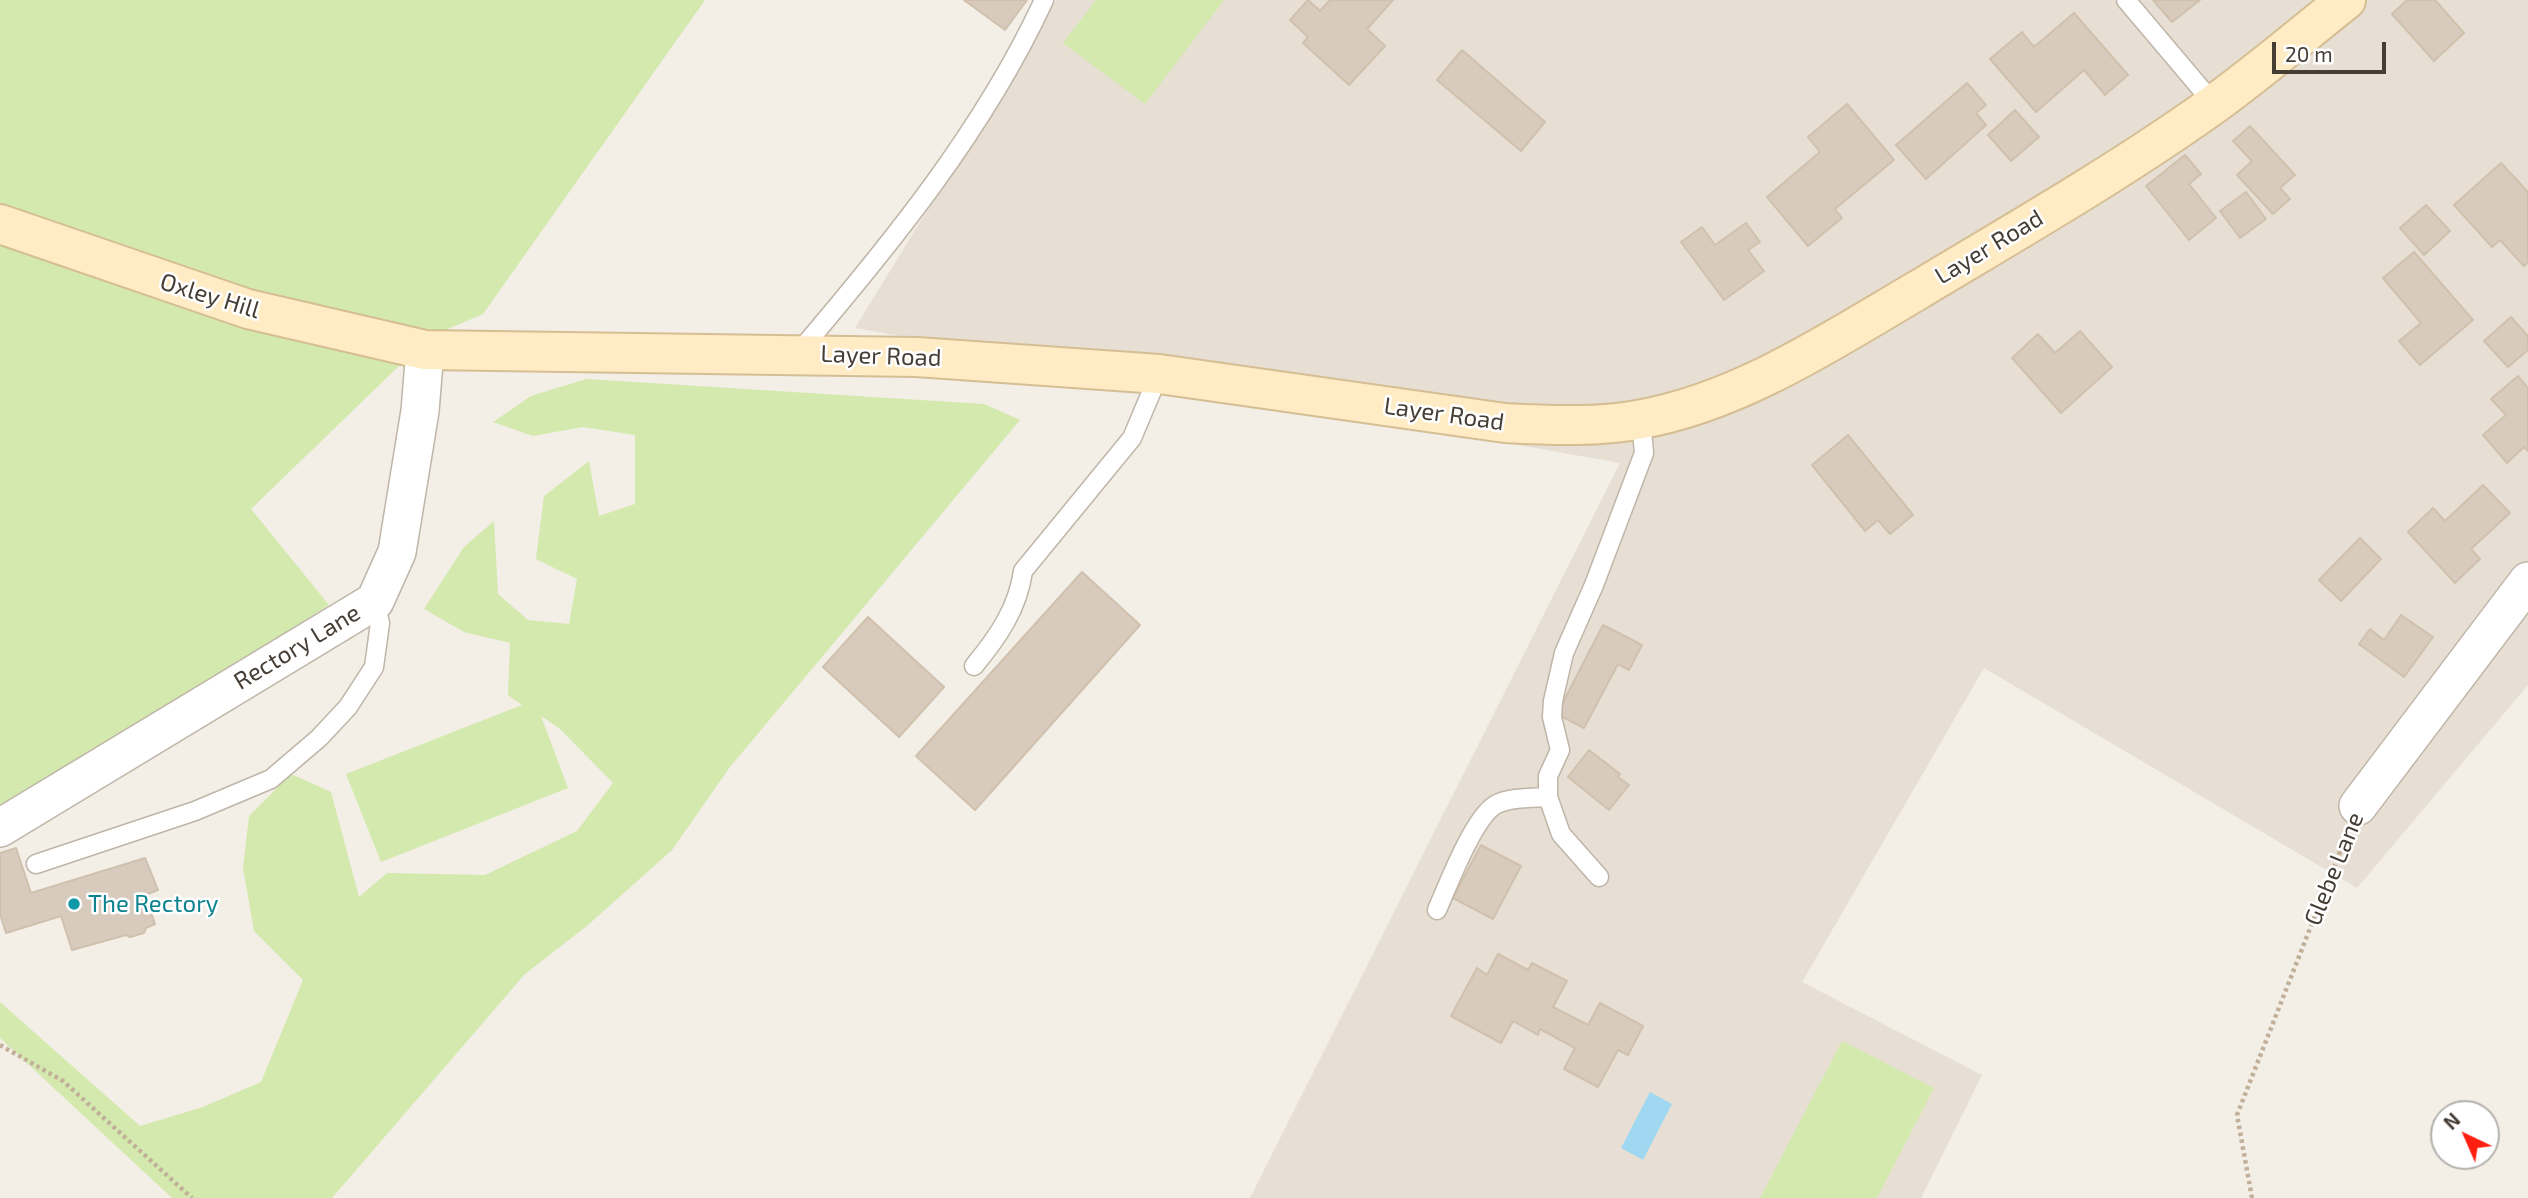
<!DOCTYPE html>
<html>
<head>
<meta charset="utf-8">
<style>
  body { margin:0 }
  #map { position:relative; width:2528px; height:1198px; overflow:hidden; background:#f3eee6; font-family:"Exo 2",sans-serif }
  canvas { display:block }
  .north { position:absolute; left:2430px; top:1100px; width:70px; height:70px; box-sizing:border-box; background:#fff; border:2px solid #b5b2ae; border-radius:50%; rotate:316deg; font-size:19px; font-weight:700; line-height:28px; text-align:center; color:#463e35 }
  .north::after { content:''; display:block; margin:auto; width:24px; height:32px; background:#ff1f11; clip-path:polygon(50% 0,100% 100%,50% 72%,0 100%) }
  .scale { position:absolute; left:2272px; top:42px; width:114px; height:32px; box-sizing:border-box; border:4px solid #463e35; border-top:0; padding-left:9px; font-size:21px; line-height:24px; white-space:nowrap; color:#463e35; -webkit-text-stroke:5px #fff; paint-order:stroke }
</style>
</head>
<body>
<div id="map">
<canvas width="2528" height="1198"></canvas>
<div class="north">N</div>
<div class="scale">20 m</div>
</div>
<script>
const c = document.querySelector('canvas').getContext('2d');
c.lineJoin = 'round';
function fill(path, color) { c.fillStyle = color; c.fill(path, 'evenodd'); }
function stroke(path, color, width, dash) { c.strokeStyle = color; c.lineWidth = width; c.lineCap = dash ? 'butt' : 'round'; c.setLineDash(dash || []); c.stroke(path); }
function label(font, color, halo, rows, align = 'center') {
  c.font = font + ' "Exo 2",sans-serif'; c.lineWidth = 5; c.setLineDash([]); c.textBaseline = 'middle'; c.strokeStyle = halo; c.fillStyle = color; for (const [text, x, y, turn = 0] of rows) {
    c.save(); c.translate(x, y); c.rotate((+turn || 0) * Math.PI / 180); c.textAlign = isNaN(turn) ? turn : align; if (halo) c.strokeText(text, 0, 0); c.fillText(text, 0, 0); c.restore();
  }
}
fill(new Path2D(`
  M 1056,0 L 2528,0 L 2528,685 L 2357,888 L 1984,668 L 1802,982 L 1982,1075 L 1921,1198 L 1250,1198 L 1620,463 L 855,328 Z`), '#e7dfd4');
fill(new Path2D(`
  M 0,0 L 705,0 L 483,314 L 429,337 L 251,509 L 329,605 L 0,814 Z
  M 1096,0 L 1224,0 L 1145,104 L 1063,43 Z
  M 586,379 L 984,404 L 1020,420 L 730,767 L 672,850 L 588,925 L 525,974 L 332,1198 L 172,1198 L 0,1038 L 0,1002 L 140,1126 L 203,1107 L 261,1082 L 303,980 L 254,931 L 243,868 L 249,816 L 291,774 L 331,792 L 359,897 L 387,873 L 485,875 L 577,831 L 613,783 L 559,728 L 541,716 L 568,788 L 381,862 L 346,774 L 522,705 L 508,695 L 510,643 L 464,632 L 424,609 L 464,547 L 494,521 L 498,594 L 528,620 L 569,624 L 577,579 L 536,559 L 544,496 L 589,461 L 599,516 L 635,504 L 635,435 L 583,427 L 533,436 L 493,422 L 531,396 Z
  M 1842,1041 L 1934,1088 L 1877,1198 L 1760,1198 Z`), '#d3e9ad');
fill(new Path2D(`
  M 1650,1092 L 1672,1104 L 1643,1160 L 1621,1148 Z`), '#a0d8f2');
const building = new Path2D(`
  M 964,0 L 1027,0 L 1005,30 Z
  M 1308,0 L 1320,11 L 1330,0 L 1393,0 L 1367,29 L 1385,46 L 1349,85 L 1303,43 L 1308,37 L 1290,20 Z
  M 2153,0 L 2200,0 L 2172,22 Z
  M 2407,0 L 2435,0 L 2464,33 L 2434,61 L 2392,14 Z
  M 2074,13 L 2128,75 L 2105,95 L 2084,70 L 2036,112 L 1990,59 L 2022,32 L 2034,47 Z
  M 1462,50 L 1545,122 L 1521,151 L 1437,80 Z
  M 1967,83 L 1986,105 L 1976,113 L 1986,125 L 1926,179 L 1896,145 Z
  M 1847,104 L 1894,160 L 1835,209 L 1842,218 L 1808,246 L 1767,197 L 1820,152 L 1808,137 Z
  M 2015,110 L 2039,137 L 2011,161 L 1988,135 Z
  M 2250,126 L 2295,175 L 2280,188 L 2290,199 L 2273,214 L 2237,175 L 2252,161 L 2233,141 Z
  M 2185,155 L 2201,174 L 2189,184 L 2216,218 L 2189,240 L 2146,186 Z
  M 2501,163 L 2528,192 L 2528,262 L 2524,266 L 2500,240 L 2492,247 L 2454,205 Z
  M 2246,192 L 2266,219 L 2240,238 L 2220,211 Z
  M 2426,205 L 2450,231 L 2424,255 L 2400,228 Z
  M 1746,223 L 1760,242 L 1748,250 L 1764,271 L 1724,300 L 1681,242 L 1702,227 L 1715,245 Z
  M 2414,252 L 2473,320 L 2420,365 L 2399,341 L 2421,323 L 2383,278 Z
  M 2511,317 L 2528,336 L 2528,350 L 2508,367 L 2484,341 Z
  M 2080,331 L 2112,367 L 2061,413 L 2012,358 L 2038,334 L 2055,353 Z
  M 2518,376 L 2528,388 L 2528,451 L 2524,447 L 2507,463 L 2483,435 L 2506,415 L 2491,399 Z
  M 1848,435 L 1913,515 L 1890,534 L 1878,520 L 1865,531 L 1812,465 Z
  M 2483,485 L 2510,513 L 2471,549 L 2480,559 L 2455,583 L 2408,532 L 2433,508 L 2445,521 Z
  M 2360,538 L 2381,559 L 2341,601 L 2319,580 Z
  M 1082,572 L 1140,625 L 975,810 L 916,756 Z
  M 2401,615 L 2433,637 L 2404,677 L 2359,644 L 2370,629 L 2384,640 Z
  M 868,617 L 944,687 L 899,737 L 823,667 Z
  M 1603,625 L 1642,645 L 1629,670 L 1618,664 L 1584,728 L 1557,714 Z
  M 1589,750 L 1620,774 L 1618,777 L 1629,785 L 1609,810 L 1568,777 Z
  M 1481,845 L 1521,866 L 1493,919 L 1453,898 Z
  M 16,848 L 31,893 L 145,858 L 158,890 L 145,895 L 155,924 L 146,928 L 144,933 L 130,937 L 126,935 L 72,950 L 61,916 L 6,933 L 0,914 L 0,853 Z
  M 1498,954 L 1528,970 L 1532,963 L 1567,981 L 1553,1007 L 1588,1025 L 1600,1003 L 1643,1026 L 1628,1055 L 1618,1050 L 1598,1087 L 1564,1069 L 1575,1048 L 1540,1029 L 1538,1035 L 1513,1021 L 1501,1043 L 1451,1016 L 1477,968 L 1487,975 Z`);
fill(building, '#d8cbbe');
stroke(building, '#d0c0ae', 2);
const lane = new Path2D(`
  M 2126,0 L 2214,104
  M 798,353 C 890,245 984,130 1044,0
  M 974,666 C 998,637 1018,608 1023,571 L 1132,438 L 1159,374
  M 36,864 L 195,811 L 271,779 L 319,738 L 348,707 L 374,667 L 380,623 L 375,601
  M 1599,877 L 1561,834 L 1548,797 L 1548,776 L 1560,750 L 1552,717 L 1553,701 L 1564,653 L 1594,585 L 1644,453 L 1641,420
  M 1437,910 C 1448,885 1473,819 1495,805 C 1509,797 1532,798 1548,797`);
const street = new Path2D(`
  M 2358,806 L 2528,581
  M 0,828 L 375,601 L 397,552 L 420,411 L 425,350`);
const secondary = new Path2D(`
  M 0,224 L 248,309 L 425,350 L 917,357 L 1159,374 L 1505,423 C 1550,425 1598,428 1642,419 C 1741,401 1833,340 1918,290 C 2018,230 2119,172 2213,105 C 2259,72 2302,35 2346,0`);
stroke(lane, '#bfb5a8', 21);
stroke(street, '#bfb5a8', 40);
stroke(secondary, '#d5be94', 42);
stroke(new Path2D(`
  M 0,1045 L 63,1081 L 192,1198
  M 2252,1198 L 2237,1115 L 2345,839`), '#c1af99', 4.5, [3.5, 3.5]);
stroke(lane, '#fff', 18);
stroke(street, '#fff', 37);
stroke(secondary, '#ffebc4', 38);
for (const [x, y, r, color] of [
  [74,904,7,"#0f9aa8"]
]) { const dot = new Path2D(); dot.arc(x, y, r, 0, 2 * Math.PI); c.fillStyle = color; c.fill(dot); stroke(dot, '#fff', 2.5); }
label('24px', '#463e35', '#fff', [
  ["Layer Road",1989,247,-31],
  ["Oxley Hill",210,296,17],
  ["Layer Road",881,356,2],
  ["Layer Road",1444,414,8],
  ["Rectory Lane",297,647,-31],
  ["Glebe Lane",2334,869,-68]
]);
label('24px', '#0d838f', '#fff', [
  ["The Rectory",88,904]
], 'left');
</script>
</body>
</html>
